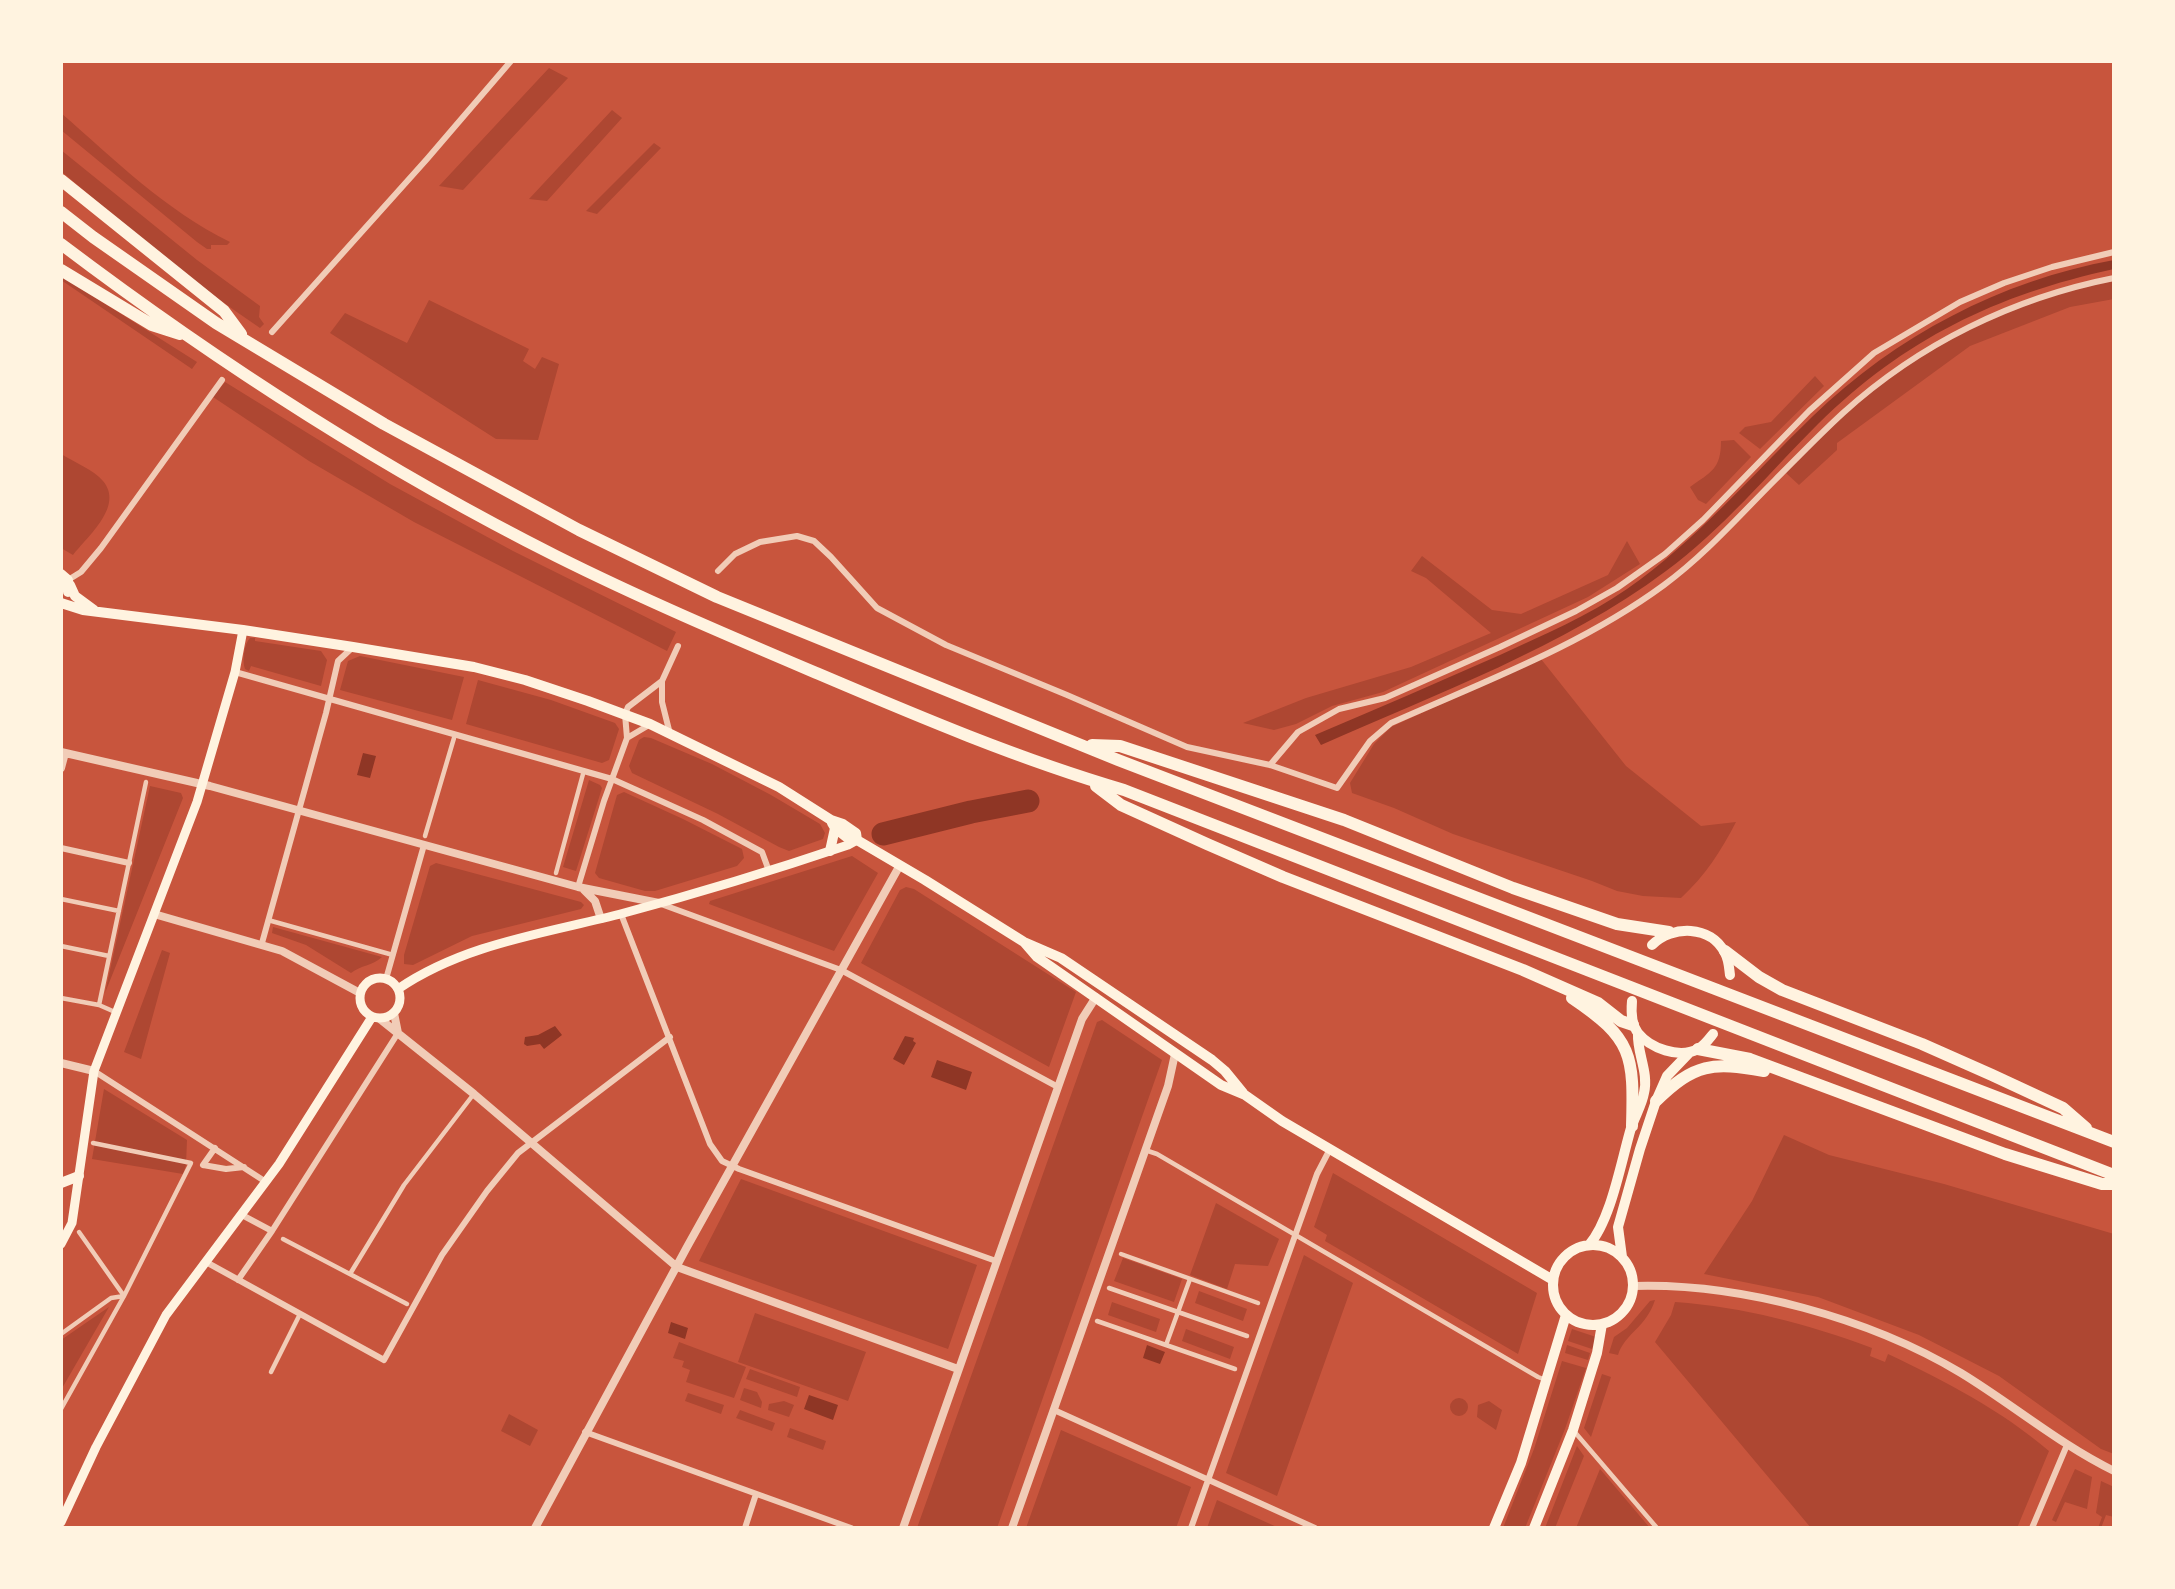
<!DOCTYPE html>
<html>
<head>
<meta charset="utf-8">
<style>
  body { margin:0 }
  #map { position:relative; width:2175px; height:1589px; overflow:hidden; background:#c8553d; font-family:Signika,sans-serif }
  canvas { display:block }
  .frame { position:absolute; inset:0; border:63px solid #fff3e0; pointer-events:none }
</style>
</head>
<body>
<div id="map">
<canvas width="2175" height="1589"></canvas>
<div class="frame"></div>
</div>
<script>
const c = document.querySelector('canvas').getContext('2d');
c.lineJoin = 'round';
function fill(path, color) { c.fillStyle = color; c.fill(path, 'evenodd'); }
function stroke(path, color, width, dash) { c.strokeStyle = color; c.lineWidth = width; c.lineCap = dash ? 'butt' : 'round'; c.setLineDash(dash || []); c.stroke(path); }
fill(new Path2D(`
  M 549,68 L 568,78 L 463,190 L 439,186 Z
  M 612,110 L 622,118 L 547,201 L 529,199 Z
  M 61,113 C 115,160 165,210 230,242 L 227,245 L 211,245 L 211,249 L 207,249 L 197,242 L 61,130 Z
  M 654,143 L 661,148 L 597,214 L 586,211 Z
  M 61,150 L 197,260 L 260,306 L 259,317 L 264,324 L 260,328 C 190,281 125,226 61,171 Z
  M 61,276 L 197,362 L 192,369 L 61,280 Z
  M 2114,281 L 2114,299 L 2070,307 L 1970,346 L 1837,443 L 1837,450 L 1799,485 L 1786,473 C 1806,453 1826,431 1847,412 C 1921,348 2016,296 2114,281 Z
  M 429,300 L 529,349 L 523,361 L 535,369 L 542,357 L 559,364 L 538,440 L 496,439 L 330,333 L 345,313 L 407,343 Z
  M 1815,376 L 1824,386 L 1760,449 L 1739,433 L 1745,427 L 1771,422 Z
  M 225,382 L 390,484 L 513,551 L 676,632 L 667,651 L 414,522 L 309,461 L 213,397 Z
  M 1734,440 L 1751,457 L 1706,504 L 1698,500 L 1690,487 C 1711,472 1721,469 1721,441 Z
  M 61,454 C 74,462 94,470 103,481 C 124,506 88,536 73,555 L 61,548 Z
  M 1627,541 L 1640,564 L 1588,597 L 1383,692 L 1332,706 L 1296,724 L 1274,730 L 1243,723 L 1306,698 L 1411,667 L 1491,633 L 1426,578 L 1411,571 L 1422,556 L 1492,610 L 1521,614 L 1608,575 Z
  M 250,638 L 255,638 L 255,641 L 321,651 L 327,660 L 321,686 L 251,666 L 249,671 L 245,669 C 242,661 244,644 250,638 Z
  M 360,656 L 464,677 L 452,720 L 340,690 L 348,661 Z
  M 1541,659 L 1626,766 L 1701,826 L 1736,822 C 1721,851 1705,876 1681,898 L 1643,896 L 1617,891 L 1592,881 L 1453,834 L 1394,808 L 1352,793 L 1350,783 L 1374,744 L 1391,727 Z
  M 478,680 L 551,700 L 615,723 L 619,729 L 609,760 L 602,763 L 466,724 Z
  M 644,737 L 651,738 L 712,764 L 771,795 L 820,824 L 825,833 L 823,839 L 789,851 L 779,847 L 718,814 L 632,773 L 629,766 L 639,740 Z
  M 589,780 L 600,785 L 602,788 L 576,871 L 563,867 Z
  M 150,786 L 181,793 L 183,798 L 105,993 Z
  M 624,792 L 683,819 L 742,849 L 744,858 L 737,866 L 655,891 L 645,891 L 599,878 L 595,873 L 617,795 Z
  M 852,856 L 878,873 L 834,951 L 709,904 L 710,901 Z
  M 436,863 L 581,902 L 584,905 L 581,909 L 472,936 L 413,965 L 404,964 L 404,955 L 430,866 Z
  M 906,887 L 914,889 L 1076,992 L 1049,1067 L 861,963 L 900,890 Z
  M 273,927 L 382,957 C 372,966 361,965 351,973 L 306,945 L 272,933 Z
  M 162,950 L 170,953 L 141,1059 L 124,1052 Z
  M 1102,1020 L 1162,1060 L 997,1528 L 917,1528 L 1097,1022 Z
  M 104,1089 L 187,1140 L 186,1165 L 183,1174 L 92,1159 Z
  M 1784,1135 L 1829,1155 L 1944,1184 L 2114,1234 L 2114,1454 L 2101,1449 L 1999,1376 L 1919,1335 L 1818,1297 L 1704,1274 L 1752,1201 Z
  M 1333,1173 L 1537,1293 L 1518,1354 L 1325,1241 L 1327,1235 L 1314,1227 Z
  M 741,1179 L 977,1265 L 948,1349 L 699,1261 Z
  M 1216,1203 L 1279,1239 L 1268,1266 L 1235,1264 L 1227,1289 L 1190,1275 Z
  M 1304,1255 L 1353,1283 L 1277,1496 L 1226,1473 Z
  M 1123,1258 L 1182,1279 L 1174,1302 L 1114,1281 Z
  M 1199,1291 L 1247,1309 L 1243,1321 L 1195,1303 Z
  M 1655,1300 C 1646,1328 1625,1333 1618,1355 L 1609,1353 L 1614,1337 L 1627,1328 L 1650,1301 Z
  M 1112,1302 L 1160,1319 L 1156,1332 L 1108,1315 Z
  M 1675,1302 C 1744,1307 1808,1324 1872,1348 L 1870,1356 L 1885,1362 L 1888,1354 C 1945,1381 2001,1410 2049,1451 L 2017,1528 L 1811,1528 L 1655,1342 L 1671,1315 Z
  M 109,1307 L 61,1390 L 61,1340 Z
  M 755,1313 L 866,1352 L 848,1401 L 738,1362 Z
  M 1186,1329 L 1234,1347 L 1230,1359 L 1182,1341 Z
  M 1572,1329 L 1596,1337 L 1592,1349 L 1568,1341 Z
  M 679,1342 L 746,1367 L 734,1398 L 686,1382 L 690,1370 L 682,1367 L 684,1361 L 673,1358 Z
  M 1567,1345 L 1590,1353 L 1588,1360 L 1565,1353 Z
  M 1562,1361 L 1586,1368 L 1565,1429 L 1525,1528 L 1503,1528 L 1534,1449 Z
  M 750,1369 L 800,1387 L 797,1397 L 746,1379 Z
  M 1602,1374 L 1611,1377 L 1591,1437 L 1584,1428 Z
  M 744,1388 L 757,1392 L 762,1402 L 761,1408 L 740,1400 Z
  M 688,1393 L 724,1405 L 721,1414 L 685,1401 Z
  M1450 1407a9 9 0 1 1 18 0a9 9 0 1 1-18 0Z
  M 784,1401 L 794,1405 L 789,1417 L 768,1410 L 769,1404 Z
  M 1489,1401 L 1502,1410 L 1496,1430 L 1477,1417 L 1478,1405 Z
  M 740,1410 L 775,1423 L 772,1431 L 736,1418 Z
  M 509,1414 L 538,1430 L 530,1446 L 501,1431 Z
  M 790,1428 L 826,1441 L 823,1450 L 787,1437 Z
  M 1061,1430 L 1191,1487 L 1176,1528 L 1026,1528 Z
  M 1577,1446 L 1584,1456 L 1555,1528 L 1545,1528 Z
  M 1600,1469 L 1650,1528 L 1576,1528 Z
  M 2075,1469 L 2092,1477 L 2087,1509 L 2065,1502 L 2056,1522 L 2052,1520 Z
  M 2101,1481 L 2114,1487 L 2114,1517 L 2106,1515 L 2101,1528 L 2098,1528 L 2102,1517 L 2096,1513 Z
  M 1217,1500 L 1279,1528 L 1207,1528 Z`), '#ae4732');
fill(new Path2D(`
  M 2114,260 L 2114,269 C 1995,295 1905,339 1818,424 C 1768,474 1722,530 1666,571 C 1564,647 1436,694 1321,745 L 1315,735 C 1377,709 1438,682 1500,655 C 1543,635 1588,616 1627,589 C 1697,540 1752,475 1813,416 C 1896,336 2000,281 2114,260 Z
  M 363,753 L 376,756 L 370,778 L 357,775 Z
  M 555,1026 L 562,1035 L 544,1049 L 540,1044 L 527,1046 L 524,1044 L 525,1037 L 538,1035 Z
  M 905,1036 L 914,1038 L 913,1041 L 916,1043 L 904,1065 L 893,1059 Z
  M 937,1060 L 972,1072 L 966,1090 L 931,1077 Z
  M 671,1322 L 688,1328 L 685,1339 L 668,1333 Z
  M 1147,1345 L 1165,1352 L 1160,1364 L 1143,1358 Z
  M 809,1395 L 838,1405 L 833,1420 L 804,1409 Z`), '#8f3625');
stroke(new Path2D(`
  M 883,834 L 971,812 L 1028,801`), '#8f3625', 23);
stroke(new Path2D(`
  M 425,836 L 454,738
  M 556,873 L 583,774
  M 61,899 L 119,911
  M 268,920 L 393,955
  M 61,946 L 109,956
  M 61,998 L 99,1005 L 115,1012
  M 99,1005 L 146,782
  M 1145,1150 L 1157,1154 L 1538,1377 L 1546,1380
  M 283,1239 L 407,1304
  M 1121,1254 L 1258,1303
  M 350,1274 L 404,1185 L 473,1095
  M 1109,1288 L 1247,1336
  M 1097,1321 L 1235,1369
  M 61,1334 L 111,1298 L 124,1296 L 79,1232
  M 1166,1345 L 1190,1279
  M 271,1372 L 300,1314
  M 61,1409 L 124,1296 L 191,1163 L 93,1143
  M 1573,1430 L 1657,1528`), '#f1ccb7', 4.5);
stroke(new Path2D(`
  M 272,332 L 427,159 L 511,61
  M 718,571 L 735,554 L 760,542 L 797,536 L 814,541 L 831,557 L 877,608 L 946,645 L 1067,695 L 1187,747 L 1270,765 L 1337,788 L 1370,741 L 1391,723 C 1483,682 1581,646 1664,585 C 1705,555 1739,516 1775,480 C 1797,458 1819,435 1843,413 C 1919,344 2013,298 2114,278
  M 68,580 L 81,572 L 101,548 L 222,380
  M 235,672 L 612,779 L 703,820 L 762,852 L 769,871
  M 662,681 L 662,702 L 670,734
  M 627,738 L 649,725
  M 1270,765 L 1298,732 L 1339,709 L 1385,698 L 1500,647 L 1576,611 L 1617,588 L 1665,554 L 1703,520 L 1809,411 L 1874,353 L 1960,302 L 2004,283 L 2052,267 L 2114,252
  M 61,848 L 129,863
  M 578,887 L 604,801 L 627,738 L 625,714 L 628,707 L 662,681 L 678,646
  M 661,904 L 841,970 L 1058,1087
  M 621,914 L 710,1144 L 722,1161 L 739,1169 L 996,1261
  M 262,943 L 326,713 L 338,661 L 353,647
  M 386,979 L 424,845
  M 94,1071 L 266,1182
  M 203,1165 L 226,1169 L 244,1167
  M 203,1165 L 215,1148
  M 242,1215 L 272,1231
  M 206,1262 L 384,1360 L 442,1255 L 487,1191 L 518,1153 L 670,1037
  M 238,1280 L 272,1231 L 398,1033
  M 1054,1410 L 1315,1528
  M 585,1432 L 851,1528
  M 745,1528 L 756,1494
  M 1191,1528 L 1317,1174 L 1330,1149
  M 2032,1528 L 2067,1445`), '#f1ccb7', 6);
stroke(new Path2D(`
  M 61,752 L 210,786 L 578,887 L 659,903
  M 61,768 L 65,753
  M 584,890 L 595,901 L 601,919
  M 154,914 L 282,951 L 360,993
  M 394,1013 L 398,1033
  M 380,1019 L 474,1094 L 677,1267 L 958,1369
  M 61,1063 L 94,1071
  M 1634,1286 C 1741,1283 1869,1318 1961,1373 C 2012,1404 2059,1444 2114,1471
  M 535,1528 L 687,1247 L 900,865
  M 903,1528 L 1082,1019 L 1096,997
  M 1012,1528 L 1168,1086 L 1175,1054`), '#f1ccb7', 8);
stroke(new Path2D(`
  M360 998a20 20 0 1 1 40 0a20 20 0 1 1-40 0Z
  M 398,989 C 465,943 548,933 624,913 C 699,893 774,870 848,845 L 857,840
  M 61,1244 L 72,1223 L 94,1071 L 197,802 L 235,672 L 243,630
  M 61,1522 L 96,1447 L 166,1315 L 279,1164 L 372,1017`), '#fff3e0', 9);
stroke(new Path2D(`
  M 61,574 L 68,580 L 68,592
  M 70,585 L 75,596 L 94,610
  M 61,603 L 83,610 L 243,630 L 353,647 L 474,667 L 525,680 L 588,701 L 650,724 L 779,787 L 831,820 L 843,824 L 856,833 L 857,840
  M 835,828 L 849,839 L 857,840 L 925,880 L 1024,942 L 1061,958 L 1212,1060 L 1225,1071 L 1243,1093
  M 830,851 L 835,828 L 832,823
  M 1024,942 L 1037,957 L 1221,1085 L 1245,1095 L 1282,1121 L 1553,1280
  M 1652,945 C 1672,925 1711,925 1725,953 C 1729,960 1729,968 1730,975
  M 1632,1001 C 1631,1012 1631,1024 1638,1033 C 1650,1048 1679,1059 1698,1049 C 1704,1046 1709,1039 1713,1034
  M 61,1183 L 79,1176
  M1553 1285a40 40 0 1 1 80 0a40 40 0 1 1-80 0Z
  M 1589,1245 C 1611,1220 1621,1162 1631,1128 C 1635,1116 1642,1105 1644,1093 C 1649,1073 1637,1053 1638,1034
  M 1622,1257 L 1618,1227 L 1640,1149 L 1656,1101 L 1667,1076 L 1690,1052
  M 1494,1528 L 1521,1463 L 1566,1315
  M 1534,1528 L 1573,1430 L 1597,1353 L 1602,1324`), '#fff3e0', 10);
stroke(new Path2D(`
  M 61,180 L 224,311 L 241,334
  M 61,212 L 93,237 L 216,323 L 384,424 L 579,530 L 717,597 L 1118,760 L 2114,1142
  M 61,244 C 217,362 381,468 556,556 C 640,598 727,635 814,672 C 915,715 1018,759 1124,790 L 2114,1175
  M 61,270 L 152,325 L 180,334
  M 1092,745 L 1120,746 L 1344,820 L 1513,888 L 1617,924 L 1669,932
  M 1096,786 L 1121,805 L 1207,844 L 1283,877 L 1523,970 L 1598,1003 L 1621,1021 L 1633,1025
  M 1725,951 L 1759,977 L 1782,990 L 1922,1044 L 1992,1075 L 2063,1108 L 2086,1128
  M 1572,998 C 1633,1039 1634,1055 1632,1126
  M 1698,1049 L 1750,1059 L 2005,1154 L 2102,1184 L 2114,1184
  M 1656,1101 C 1695,1063 1712,1062 1764,1071`), '#fff3e0', 12);
</script>
</body>
</html>
